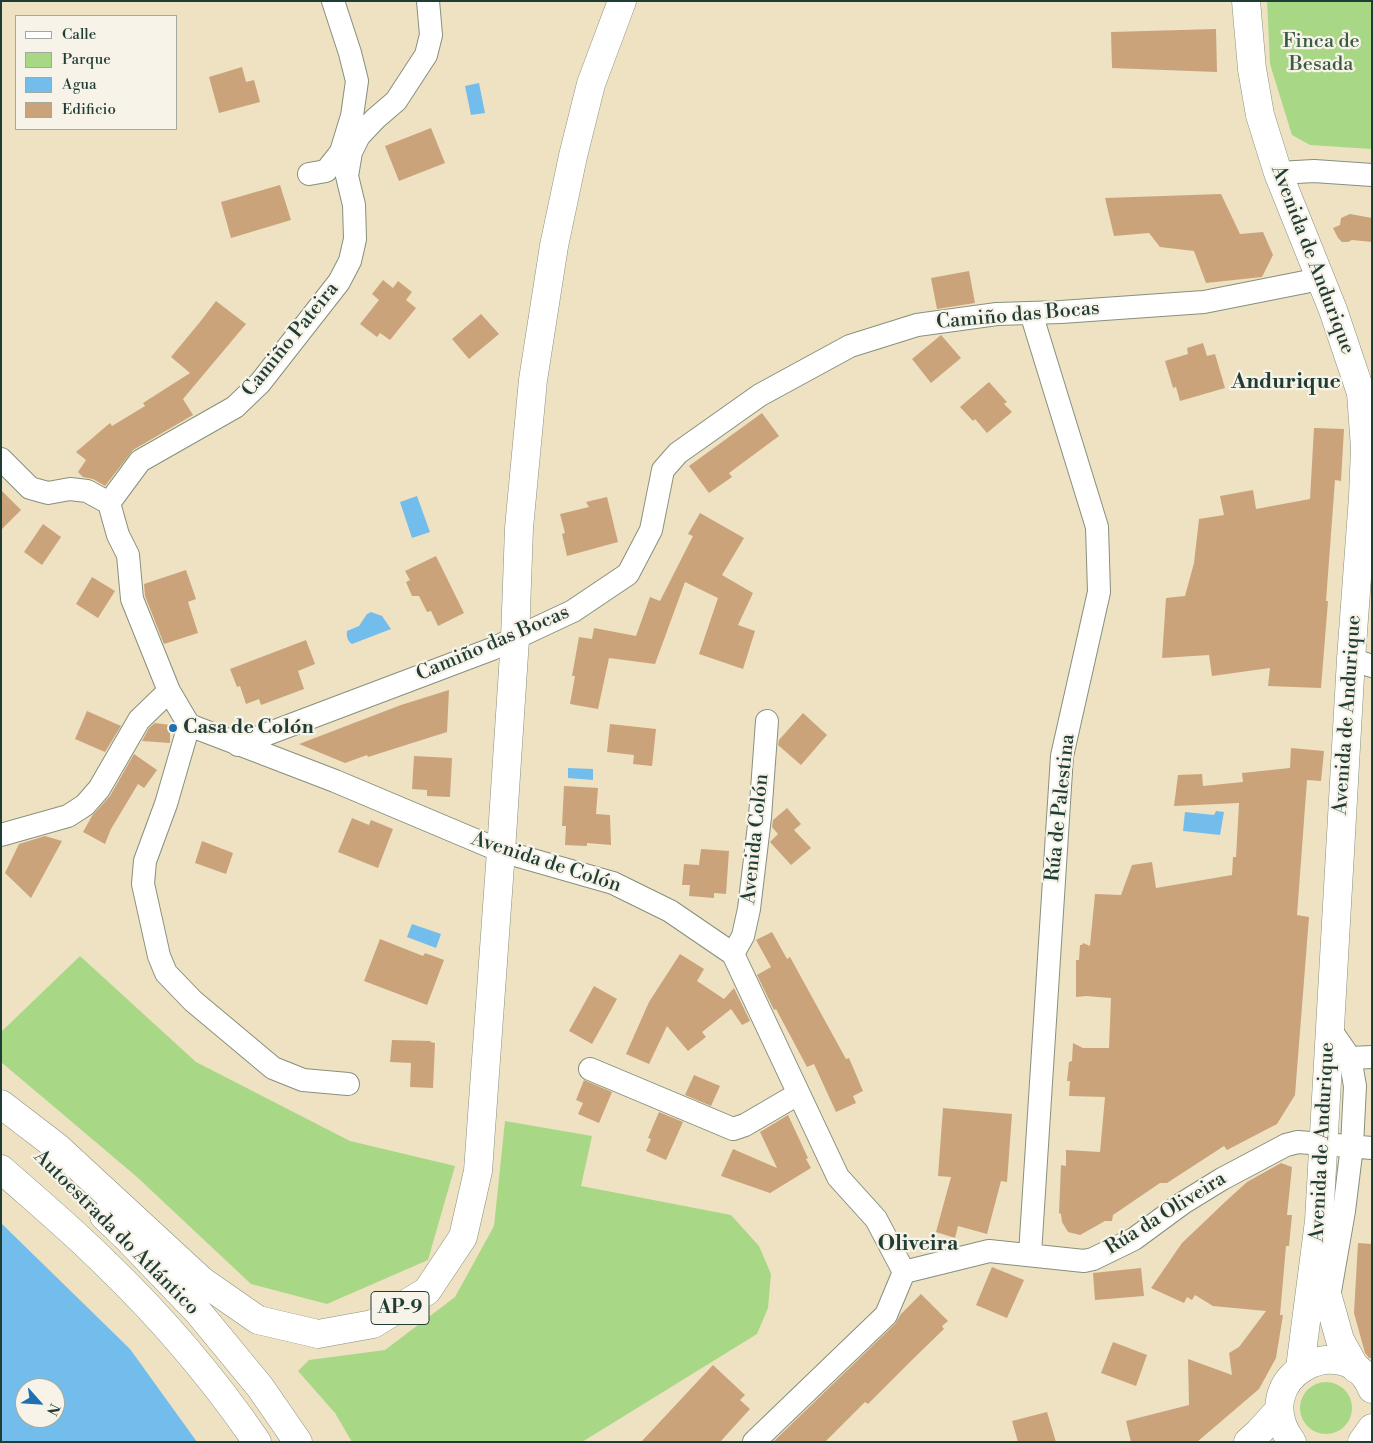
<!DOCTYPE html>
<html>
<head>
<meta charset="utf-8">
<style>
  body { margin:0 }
  #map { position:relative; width:1373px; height:1443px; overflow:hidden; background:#eee2c3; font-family:"Libre Bodoni",serif }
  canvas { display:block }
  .frame { position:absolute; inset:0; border:2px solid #1f3d34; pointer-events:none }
  .legend { position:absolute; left:15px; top:15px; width:162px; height:115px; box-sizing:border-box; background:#f7f3e8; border:1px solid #a1aaa0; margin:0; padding:6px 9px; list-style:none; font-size:15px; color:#1f3d34 }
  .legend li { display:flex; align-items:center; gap:10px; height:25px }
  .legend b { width:25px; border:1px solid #a1aaa0 }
  .north { position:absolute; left:15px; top:1378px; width:50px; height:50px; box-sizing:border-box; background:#f7f3e8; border:1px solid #a1aaa0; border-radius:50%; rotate:116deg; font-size:14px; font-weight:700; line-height:20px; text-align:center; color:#1f3d34 }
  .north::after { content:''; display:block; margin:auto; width:18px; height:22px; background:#1f6fb2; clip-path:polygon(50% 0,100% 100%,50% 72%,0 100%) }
</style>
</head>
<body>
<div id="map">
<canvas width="1373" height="1443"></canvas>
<div class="frame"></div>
<ul class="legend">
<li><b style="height:6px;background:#fff"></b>Calle</li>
<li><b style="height:14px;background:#a8d886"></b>Parque</li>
<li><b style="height:14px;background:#72bdeb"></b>Agua</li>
<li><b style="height:14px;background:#caa37b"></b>Edificio</li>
</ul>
<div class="north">N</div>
</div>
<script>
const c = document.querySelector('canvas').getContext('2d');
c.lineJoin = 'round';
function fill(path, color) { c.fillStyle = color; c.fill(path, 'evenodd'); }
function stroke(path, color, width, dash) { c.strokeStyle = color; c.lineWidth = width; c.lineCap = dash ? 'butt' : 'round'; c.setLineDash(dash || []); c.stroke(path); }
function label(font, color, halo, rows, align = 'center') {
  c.font = font + ' "Libre Bodoni",serif'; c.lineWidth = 4.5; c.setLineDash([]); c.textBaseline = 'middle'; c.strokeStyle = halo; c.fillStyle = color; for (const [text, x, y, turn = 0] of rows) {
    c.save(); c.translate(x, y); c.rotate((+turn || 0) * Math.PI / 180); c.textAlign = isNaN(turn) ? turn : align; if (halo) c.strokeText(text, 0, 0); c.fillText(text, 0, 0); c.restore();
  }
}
fill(new Path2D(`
  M 1267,1 L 1372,1 L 1372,149 L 1310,145 L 1292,135 L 1270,64 Z
  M 80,956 L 196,1062 L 350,1141 L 455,1166 L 428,1260 L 327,1304 L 251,1284 L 137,1177 L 1,1062 L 1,1032 Z
  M 505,1121 L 592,1136 L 581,1186 L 731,1215 L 759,1246 L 771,1274 L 768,1308 L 757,1334 L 582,1442 L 352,1442 L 335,1413 L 298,1371 L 309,1360 L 385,1350 L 455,1297 L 494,1226 Z
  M1300 1408a26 26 0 1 1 52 0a26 26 0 1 1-52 0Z`), '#a8d886');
fill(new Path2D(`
  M 479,83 L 485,113 L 471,115 L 465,86 Z
  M 417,496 L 430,532 L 412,538 L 400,502 Z
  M 371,612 L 382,616 L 391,629 L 352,644 C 348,642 346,636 347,631 L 359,626 L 367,614 Z
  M 568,768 L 593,769 L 593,780 L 568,778 Z
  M 1216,811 L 1224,812 L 1220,835 L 1183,831 L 1185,812 L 1214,815 Z
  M 412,924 L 441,934 L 436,948 L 407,937 Z
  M 1,1223 L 130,1349 L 197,1442 L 1,1442 ZM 25,1388 L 55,1388 L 55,1418 L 25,1418 Z`), '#72bdeb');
fill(new Path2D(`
  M 1216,29 L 1217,72 L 1112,68 L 1111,32 Z
  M 242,67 L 246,82 L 254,80 L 260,102 L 219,113 L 209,77 Z
  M 431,128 L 445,163 L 399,181 L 385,146 Z
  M 280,185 L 291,220 L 231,238 L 221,202 Z
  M 1221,194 L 1240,234 L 1263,232 L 1273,255 L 1262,277 L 1206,283 L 1194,251 L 1160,247 L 1149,233 L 1114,236 L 1105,198 Z
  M 1350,214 L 1372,218 L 1372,242 L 1352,240 L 1348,242 L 1342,242 L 1338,238 L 1333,228 L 1340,225 L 1341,218 Z
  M 969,271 L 975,303 L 937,309 L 931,278 Z
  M 383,280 L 393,288 L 398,281 L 412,292 L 406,300 L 416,308 L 390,340 L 380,333 L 377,337 L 360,324 L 379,300 L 372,294 Z
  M 216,301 L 246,324 L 183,399 L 193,415 L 133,450 L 105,486 L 93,479 L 83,477 L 78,472 L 86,460 L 76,452 L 110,423 L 112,426 L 145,406 L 143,403 L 190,373 L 171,357 L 200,322 Z
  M 481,314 L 499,334 L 469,359 L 452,339 Z
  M 941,335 L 961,358 L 931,383 L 912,359 Z
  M 1203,343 L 1207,356 L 1215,354 L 1225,388 L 1180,401 L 1176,387 L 1173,388 L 1165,361 L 1188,354 L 1187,348 Z
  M 989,382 L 1007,402 L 1004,404 L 1012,412 L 987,433 L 975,419 L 973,421 L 960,407 Z
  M 762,413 L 779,436 L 729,473 L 732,477 L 709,493 L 689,466 Z
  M 1314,428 L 1344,429 L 1341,481 L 1335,480 L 1326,601 L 1328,601 L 1321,688 L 1268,686 L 1270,668 L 1212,676 L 1209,655 L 1162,658 L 1166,598 L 1185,596 L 1194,563 L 1199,519 L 1224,515 L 1220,496 L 1253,490 L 1256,509 L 1310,499 Z
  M 1,490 L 21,510 L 1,530 Z
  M 607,497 L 618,542 L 567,556 L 562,534 L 565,533 L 560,514 L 589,507 L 586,502 Z
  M 700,513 L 744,538 L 722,575 L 753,593 L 738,625 L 755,631 L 743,669 L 699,654 L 718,598 L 685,582 L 655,664 L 609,658 L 598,709 L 570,704 L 575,676 L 572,676 L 579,637 L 592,639 L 594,628 L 636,636 L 650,597 L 660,601 L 693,536 L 688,534 Z
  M 43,524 L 61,537 L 42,565 L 24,552 Z
  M 436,556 L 464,613 L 438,626 L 431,611 L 427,612 L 419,596 L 412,596 L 406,582 L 410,580 L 405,571 Z
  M 186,570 L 196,599 L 188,602 L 198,633 L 164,644 L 145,596 L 144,584 Z
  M 92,577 L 115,591 L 98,618 L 76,604 Z
  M 306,640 L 315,664 L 298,671 L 304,689 L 261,705 L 259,699 L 246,704 L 240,686 L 237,687 L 230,669 Z
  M 449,690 L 447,732 L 368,757 L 367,755 L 345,763 L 299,744 L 401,705 Z
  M 87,711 L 121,726 L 105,752 L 75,739 Z
  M 803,713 L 827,735 L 801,765 L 778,745 L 779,740 Z
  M 155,723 L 170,725 L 170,743 L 142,741 L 149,728 Z
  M 610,724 L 656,729 L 652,766 L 633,764 L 634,755 L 607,752 Z
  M 1291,748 L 1324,751 L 1321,781 L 1307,780 L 1297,915 L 1309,917 L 1295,1095 L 1277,1124 L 1227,1150 L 1224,1146 L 1167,1183 L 1160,1183 L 1113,1215 L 1112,1221 L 1105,1221 L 1080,1235 L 1068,1232 L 1062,1222 L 1061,1214 L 1059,1213 L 1061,1165 L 1066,1166 L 1066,1150 L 1100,1152 L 1105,1097 L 1069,1096 L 1070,1081 L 1067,1081 L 1069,1062 L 1072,1061 L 1073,1043 L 1083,1048 L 1109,1048 L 1111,998 L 1086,996 L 1076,997 L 1076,960 L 1079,960 L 1080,945 L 1082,945 L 1083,943 L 1090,946 L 1095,894 L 1121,895 L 1132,865 L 1152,862 L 1156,888 L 1232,875 L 1233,857 L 1236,857 L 1239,803 L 1174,806 L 1178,775 L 1202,774 L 1203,786 L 1243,782 L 1242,773 L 1290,768 Z
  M 134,754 L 157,770 L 144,788 L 138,784 L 111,829 L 105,844 L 83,832 L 92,816 L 110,796 Z
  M 414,756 L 452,758 L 450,797 L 427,796 L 427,790 L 412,789 Z
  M 564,786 L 598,788 L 596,814 L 610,815 L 611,845 L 587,843 L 587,846 L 565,845 L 566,826 L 562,826 Z
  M 787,808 L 801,824 L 794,830 L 811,848 L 791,865 L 770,842 L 778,834 L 772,827 L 773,820 Z
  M 352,818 L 369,825 L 371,820 L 393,829 L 378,868 L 338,852 Z
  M 45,836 L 62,841 L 31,898 L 5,873 L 19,844 Z
  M 202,841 L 233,853 L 226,874 L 195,863 Z
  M 701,849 L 729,851 L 726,894 L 714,893 L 714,898 L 689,896 L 690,885 L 682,885 L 684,864 L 699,865 Z
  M 772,932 L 787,959 L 790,957 L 846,1059 L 849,1058 L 863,1091 L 853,1096 L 856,1103 L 836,1112 L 814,1064 L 807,1067 L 776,1009 L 774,1010 L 757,975 L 771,967 L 756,940 Z
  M 380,939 L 423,956 L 425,953 L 444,960 L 427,1005 L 364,981 Z
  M 680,954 L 704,969 L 697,981 L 724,999 L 734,988 L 750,1021 L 742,1025 L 731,1009 L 702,1032 L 706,1037 L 688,1051 L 667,1026 L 649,1064 L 626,1054 L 649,1002 Z
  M 594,986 L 617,999 L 592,1044 L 569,1031 Z
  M 392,1040 L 431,1041 L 430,1042 L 435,1043 L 433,1088 L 410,1087 L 411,1063 L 390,1062 Z
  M 694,1075 L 720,1086 L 711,1106 L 685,1095 Z
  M 584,1080 L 612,1092 L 599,1123 L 578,1114 L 583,1103 L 576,1100 Z
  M 943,1108 L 1012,1114 L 1007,1182 L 1001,1181 L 987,1234 L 958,1226 L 955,1238 L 936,1232 L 951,1177 L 938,1176 Z
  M 659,1112 L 683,1122 L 666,1160 L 646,1151 L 651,1139 L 648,1138 Z
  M 788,1115 L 808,1158 L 806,1159 L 811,1168 L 770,1193 L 721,1176 L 733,1149 L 777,1168 L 760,1132 Z
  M 1281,1163 L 1292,1167 L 1287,1215 L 1292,1215 L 1289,1246 L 1286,1246 L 1280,1315 L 1283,1315 L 1276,1358 L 1259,1389 L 1197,1442 L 1131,1442 L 1126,1421 L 1189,1405 L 1188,1359 L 1232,1375 L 1229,1353 L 1239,1347 L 1266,1311 L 1213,1306 L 1195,1295 L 1192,1300 L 1187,1297 L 1184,1303 L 1151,1288 L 1182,1243 L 1225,1202 L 1247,1182 Z
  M 1358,1243 L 1372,1244 L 1372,1358 L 1369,1358 L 1365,1353 L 1354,1313 Z
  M 992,1267 L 1024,1280 L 1007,1318 L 976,1305 Z
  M 1141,1268 L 1144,1296 L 1095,1300 L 1093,1273 Z
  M 921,1294 L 948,1321 L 942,1326 L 944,1329 L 914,1358 L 868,1404 L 865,1402 L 825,1442 L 773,1442 L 895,1324 L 901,1314 Z
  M 1113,1342 L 1147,1355 L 1136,1386 L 1101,1373 Z
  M 713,1365 L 745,1395 L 740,1400 L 750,1409 L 720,1442 L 641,1442 Z
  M 1047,1412 L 1056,1442 L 1018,1442 L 1012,1421 Z`), '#caa37b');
const minor = new Path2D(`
  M 1278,173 L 1314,171 L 1372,175
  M 309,174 L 326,171 L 341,152 L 352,116 L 357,81 L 350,53 L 333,1
  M 1,459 L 30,488 L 48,493 L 70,489 L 87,491 L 109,503
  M 109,503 L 118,535 L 128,555 L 132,599 L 169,691 L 189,725 L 335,781 L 501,851 L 613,883 L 670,911 L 733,954 L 838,1177 L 876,1219 L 904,1272
  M 109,503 L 140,461 L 235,407 L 260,383 L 339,282 L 350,261 L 355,239 L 354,205 L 347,176 L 351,152 L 359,136 L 375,119 L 396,101 L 426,55 L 431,35 L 428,1
  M 1351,659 L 1372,666
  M 189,725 L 166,804 L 145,861 L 143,884 L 159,956 L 166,973 L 193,1001 L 273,1068 L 303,1080 L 348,1084
  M 238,745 L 492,649 L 573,611 L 628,574 L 651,530 L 663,470 L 678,453 L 760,395 L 850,346 L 917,325 L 997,314 L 1061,312 L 1204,302 L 1320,279
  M 1,835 L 68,816 L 85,805 L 99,789 L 139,720 L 169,691
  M 733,954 L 743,936 L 749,909 L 760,817 L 767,721
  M 1350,1058 L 1372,1057
  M 590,1069 L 733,1129 L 745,1125 L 798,1094
  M 1030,1254 L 1062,756 L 1099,592 L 1097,527 L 1031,313
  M 904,1272 L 989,1251 L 1084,1261 L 1093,1259 L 1134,1239 L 1183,1203 L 1222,1179 L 1286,1145 L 1298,1142 L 1372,1148
  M 1329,1297 L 1344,1211 L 1352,1146 L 1355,1086 L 1350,1058 L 1330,1029
  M 754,1442 L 886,1315 L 904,1272`);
const major = new Path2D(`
  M 1246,1 L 1252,69 L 1260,115 L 1278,173 L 1333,310 L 1361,393 L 1365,448 L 1363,497 L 1351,659 L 1319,1221 L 1300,1368
  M 501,851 L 515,639 L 519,528 L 533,380 L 554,246 L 573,156 L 591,84 L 622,1
  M 1318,1262 L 1340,1340 L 1356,1369
  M 1248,1442 L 1259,1432 L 1279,1410
  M 1292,1442 C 1244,1377 1346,1325 1372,1389
  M 1362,1442 L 1372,1428`);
const highway = new Path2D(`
  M 1,1104 L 57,1147 L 202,1281 L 258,1320 L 318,1334 L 373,1324 L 427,1291 L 463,1237 L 478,1171 L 501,851
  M 1,1169 C 36,1200 72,1230 105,1263 C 159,1315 214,1379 257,1442
  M 104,1216 L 126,1237 L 199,1313 L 260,1387 L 298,1442`);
stroke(minor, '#86907c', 24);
stroke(major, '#86907c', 29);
stroke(highway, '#86907c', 29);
stroke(minor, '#fff', 22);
stroke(major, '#fff', 28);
stroke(highway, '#fff', 28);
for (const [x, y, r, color] of [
  [173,728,5,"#1f6fb2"]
]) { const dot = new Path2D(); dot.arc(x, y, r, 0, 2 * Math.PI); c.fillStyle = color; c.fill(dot); stroke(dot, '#f7f3e8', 2); }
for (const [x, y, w] of [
  [400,1308,58]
]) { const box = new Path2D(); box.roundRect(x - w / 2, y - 16.5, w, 33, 4); c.fillStyle = '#f7f3e8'; c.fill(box); stroke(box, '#1f3d34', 1); }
label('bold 19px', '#1f3d34', null, [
  ["AP-9",400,1308]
]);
label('20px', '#3a5c44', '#f7f3e8', [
  ["Finca de",1321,42],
  ["Besada",1321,65]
]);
label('20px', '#1f3d34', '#f7f3e8', [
  ["Avenida de Andurique",1312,260,69],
  ["Camiño das Bocas",1018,316,-5],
  ["Camiño Pateira",291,340,-51],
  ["Camiño das Bocas",493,644,-23],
  ["Avenida de Andurique",1348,715,-86],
  ["Rúa de Palestina",1061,808,-84],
  ["Avenida Colón",756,839,-84],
  ["Avenida de Colón",546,863,18],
  ["Avenida de Andurique",1323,1142,-87],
  ["Rúa da Oliveira",1166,1214,-32],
  ["Autoestrada do Atlántico",116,1233,45]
]);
label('bold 20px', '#1f3d34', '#f7f3e8', [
  ["Casa de Colón",183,728]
], 'left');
label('bold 21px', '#1f3d34', '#f7f3e8', [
  ["Andurique",1286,383],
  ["Oliveira",918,1245]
]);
</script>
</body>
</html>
